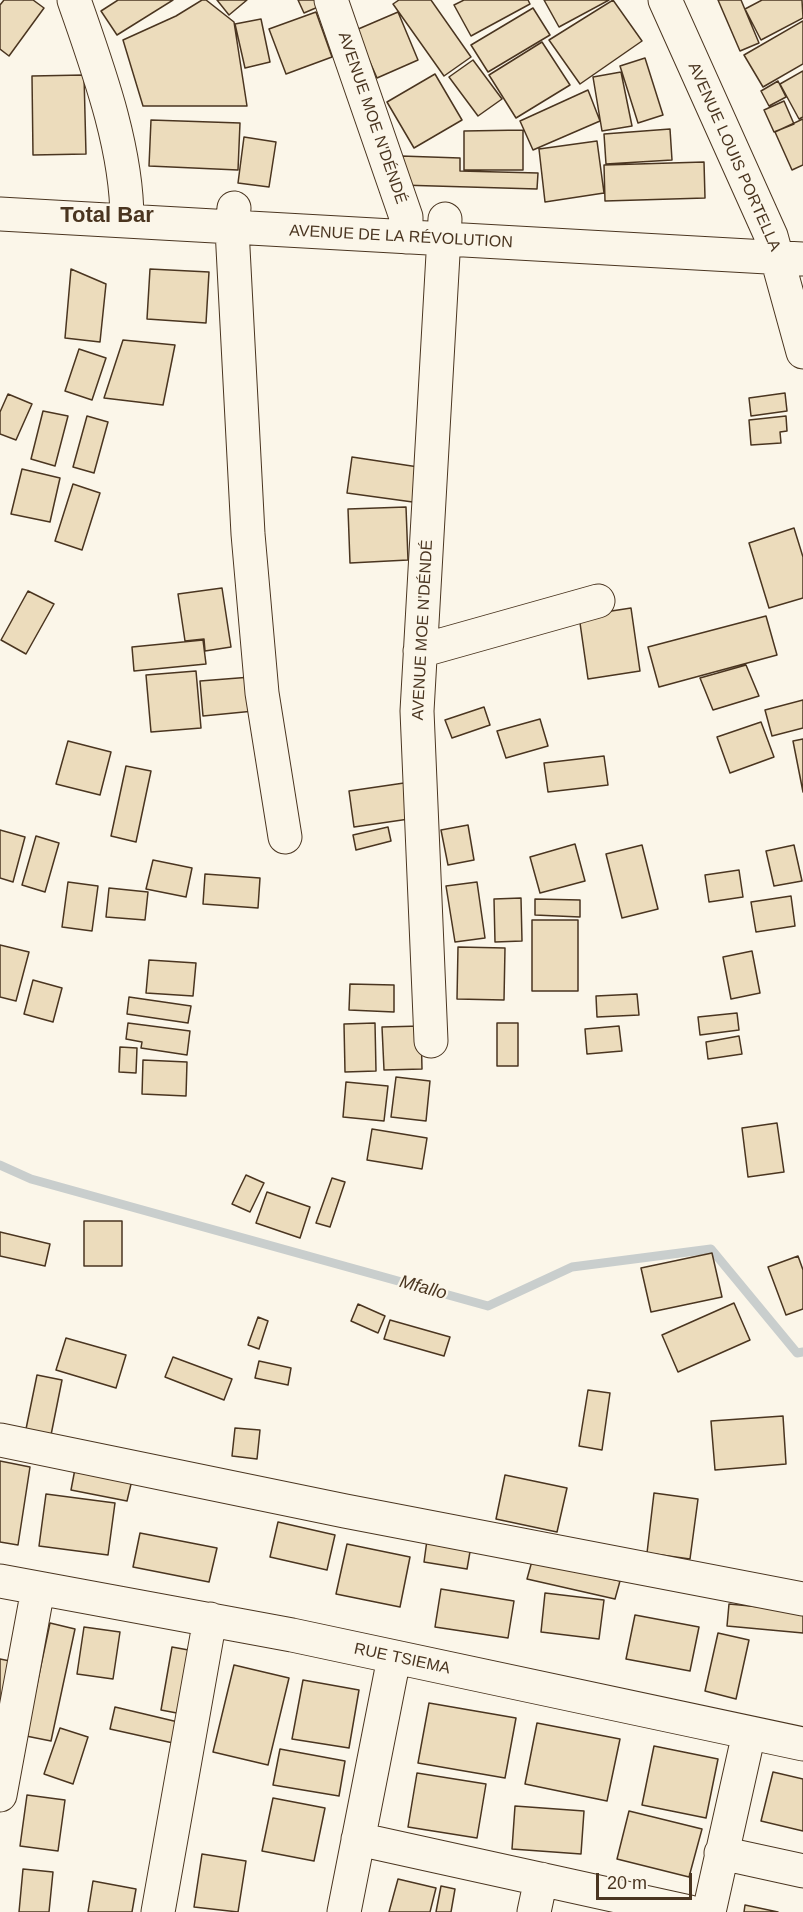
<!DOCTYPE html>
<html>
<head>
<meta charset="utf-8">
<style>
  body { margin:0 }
  #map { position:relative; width:803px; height:1912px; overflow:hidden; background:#fbf6e9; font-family:Helvetica,sans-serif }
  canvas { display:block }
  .scale { position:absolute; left:596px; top:1873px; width:96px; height:27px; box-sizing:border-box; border:3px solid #4a3520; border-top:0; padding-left:8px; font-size:18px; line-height:21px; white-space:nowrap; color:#4a3520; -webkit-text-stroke:4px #fbf6e9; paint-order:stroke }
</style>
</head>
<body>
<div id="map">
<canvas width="803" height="1912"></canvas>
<div class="scale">20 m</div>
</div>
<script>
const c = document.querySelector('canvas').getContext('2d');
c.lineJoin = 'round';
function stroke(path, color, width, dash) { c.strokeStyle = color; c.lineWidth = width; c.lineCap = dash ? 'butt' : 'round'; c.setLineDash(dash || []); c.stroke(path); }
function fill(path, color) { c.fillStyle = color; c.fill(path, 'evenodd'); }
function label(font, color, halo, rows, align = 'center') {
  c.font = font + ' Helvetica,sans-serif'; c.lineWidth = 4.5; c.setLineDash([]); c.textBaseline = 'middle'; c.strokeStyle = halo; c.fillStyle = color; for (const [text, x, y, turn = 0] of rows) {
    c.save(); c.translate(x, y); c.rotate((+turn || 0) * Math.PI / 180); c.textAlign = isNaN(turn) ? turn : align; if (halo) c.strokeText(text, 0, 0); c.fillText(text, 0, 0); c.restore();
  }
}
stroke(new Path2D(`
  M 0,1165 L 31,1179 L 488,1306 L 572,1267 L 711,1249 L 797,1353 L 803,1352`), '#c9cecd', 9);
const building = new Path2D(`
  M 4,0 L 33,0 L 44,8 L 9,56 L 0,49 L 0,5 Z
  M 118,0 L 173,0 L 117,35 L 101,11 Z
  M 202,0 L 206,0 L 234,22 L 247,106 L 143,106 L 123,40 L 176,16 Z
  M 217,0 L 247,0 L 229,15 Z
  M 298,0 L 323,0 L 325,4 L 304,13 Z
  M 399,0 L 431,0 L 471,57 L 444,76 L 393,4 Z
  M 464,0 L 528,0 L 530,4 L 471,36 L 454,5 Z
  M 544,0 L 609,0 L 559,27 Z
  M 613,0 L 642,41 L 580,84 L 549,40 Z
  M 718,0 L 741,0 L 759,43 L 740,51 Z
  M 762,0 L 802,0 L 803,18 L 761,40 L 745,9 Z
  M 533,8 L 550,35 L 488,72 L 471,45 Z
  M 316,12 L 332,57 L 286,74 L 269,29 Z
  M 398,12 L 418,60 L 377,78 L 356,30 Z
  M 261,19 L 270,62 L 245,68 L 235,24 Z
  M 803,21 L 803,64 L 763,87 L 744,55 Z
  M 542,42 L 570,85 L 516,118 L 489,75 Z
  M 645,58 L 663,115 L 638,123 L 620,66 Z
  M 473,60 L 502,99 L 478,116 L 449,77 Z
  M 803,71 L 803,117 L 799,119 L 780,84 Z
  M 621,72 L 632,126 L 602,131 L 593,77 Z
  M 435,74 L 462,120 L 414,148 L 387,102 Z
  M 84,75 L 86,154 L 33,155 L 32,76 Z
  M 778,81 L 786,97 L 769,106 L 761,91 Z
  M 588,90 L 600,121 L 533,150 L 520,121 Z
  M 784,101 L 794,124 L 774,132 L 764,110 Z
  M 803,119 L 803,165 L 792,170 L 775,132 Z
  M 151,120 L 240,123 L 238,170 L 149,166 Z
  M 670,129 L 672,160 L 606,164 L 604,134 Z
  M 523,130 L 523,170 L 464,170 L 464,131 Z
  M 244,137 L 276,142 L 269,187 L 238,183 Z
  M 597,141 L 604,193 L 545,202 L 539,149 Z
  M 401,156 L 460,158 L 460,171 L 538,173 L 537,189 L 400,185 Z
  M 704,162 L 705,198 L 605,201 L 604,165 Z
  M 71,269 L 106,284 L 100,342 L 65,338 Z
  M 150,269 L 209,272 L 206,323 L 147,319 Z
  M 123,340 L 175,345 L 163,405 L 104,398 Z
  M 79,349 L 106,358 L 92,400 L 65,391 Z
  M 785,393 L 787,411 L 751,416 L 749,398 Z
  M 8,394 L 32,404 L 16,440 L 0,434 L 0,412 Z
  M 43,411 L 68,416 L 55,466 L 31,459 Z
  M 87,416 L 108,422 L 94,473 L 73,467 Z
  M 786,416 L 787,431 L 780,432 L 781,443 L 751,445 L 749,420 Z
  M 352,457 L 425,468 L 420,503 L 347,493 Z
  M 22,469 L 60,478 L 50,522 L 11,514 Z
  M 73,484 L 100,493 L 82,550 L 55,541 Z
  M 406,507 L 408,560 L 350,563 L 348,509 Z
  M 794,528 L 803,557 L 803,598 L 769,608 L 749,543 Z
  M 222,588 L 231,647 L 205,651 L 204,639 L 185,641 L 178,594 Z
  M 28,591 L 54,604 L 26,654 L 1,640 Z
  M 631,608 L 640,671 L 588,679 L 579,616 Z
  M 766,616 L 777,655 L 659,687 L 648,647 Z
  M 203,640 L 206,664 L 134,671 L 132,647 Z
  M 746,665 L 759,696 L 713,710 L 700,678 Z
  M 196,671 L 201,728 L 151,732 L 146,675 Z
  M 251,677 L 254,711 L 203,716 L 200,681 Z
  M 803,700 L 803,728 L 772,736 L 765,710 Z
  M 484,707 L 490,725 L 452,738 L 445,720 Z
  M 540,719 L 548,746 L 506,758 L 497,731 Z
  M 761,722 L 774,757 L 730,773 L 717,737 Z
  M 803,739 L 803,792 L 793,741 Z
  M 68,741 L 111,752 L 100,795 L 56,784 Z
  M 604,756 L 608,785 L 548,792 L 544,763 Z
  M 126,766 L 151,771 L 136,842 L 111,836 Z
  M 404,783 L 409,819 L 354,827 L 349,791 Z
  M 468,825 L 474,860 L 448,865 L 441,830 Z
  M 388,827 L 391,841 L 356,850 L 353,835 Z
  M 0,830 L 25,837 L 13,882 L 0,878 Z
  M 36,836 L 59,843 L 45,892 L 22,885 Z
  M 575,844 L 585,881 L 540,893 L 530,857 Z
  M 642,845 L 658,909 L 622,918 L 606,854 Z
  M 794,845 L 802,881 L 774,886 L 766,851 Z
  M 153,860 L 192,868 L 186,897 L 146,889 Z
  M 739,870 L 743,897 L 709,902 L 705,875 Z
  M 205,874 L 260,878 L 258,908 L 203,904 Z
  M 68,882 L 98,886 L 92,931 L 62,927 Z
  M 477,882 L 485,938 L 455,942 L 446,886 Z
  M 109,888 L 148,892 L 145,920 L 106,917 Z
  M 791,896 L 795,926 L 756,932 L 751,902 Z
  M 521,898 L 522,941 L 495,942 L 494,899 Z
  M 535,899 L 580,900 L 580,917 L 535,915 Z
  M 532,920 L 578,920 L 578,991 L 532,991 Z
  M 0,945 L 29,952 L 16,1001 L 0,997 Z
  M 458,947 L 505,948 L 504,1000 L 457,999 Z
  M 752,951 L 760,993 L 731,999 L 723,957 Z
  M 149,960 L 196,963 L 193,996 L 146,993 Z
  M 33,980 L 62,988 L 53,1022 L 24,1014 Z
  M 350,984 L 394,985 L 394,1012 L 349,1010 Z
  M 637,994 L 639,1015 L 597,1017 L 596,996 Z
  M 129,997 L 191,1006 L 188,1023 L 127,1014 Z
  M 737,1013 L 739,1030 L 700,1035 L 698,1017 Z
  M 128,1023 L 190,1031 L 187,1055 L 141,1048 L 142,1042 L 126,1039 Z
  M 375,1023 L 376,1071 L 345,1072 L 344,1024 Z
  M 497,1023 L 518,1023 L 518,1066 L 497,1066 Z
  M 421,1026 L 422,1069 L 384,1070 L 382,1027 Z
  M 619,1026 L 622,1051 L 587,1054 L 585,1029 Z
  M 739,1036 L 742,1054 L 708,1059 L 706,1042 Z
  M 120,1047 L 137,1048 L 136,1073 L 119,1072 Z
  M 143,1060 L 187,1062 L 186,1096 L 142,1094 Z
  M 396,1077 L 430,1081 L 426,1121 L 391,1117 Z
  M 346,1082 L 388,1086 L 384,1121 L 343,1117 Z
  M 777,1123 L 784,1172 L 748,1177 L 742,1128 Z
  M 372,1129 L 427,1138 L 422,1169 L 367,1160 Z
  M 246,1175 L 264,1183 L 250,1212 L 232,1204 Z
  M 332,1178 L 345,1182 L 330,1227 L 316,1223 Z
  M 267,1192 L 310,1207 L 300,1238 L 256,1223 Z
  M 84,1221 L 122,1221 L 122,1266 L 84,1266 Z
  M 0,1232 L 50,1244 L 45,1266 L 0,1256 Z
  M 712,1253 L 722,1297 L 651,1312 L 641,1268 Z
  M 798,1256 L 803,1270 L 803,1309 L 786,1315 L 768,1267 Z
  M 734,1303 L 750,1340 L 678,1372 L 662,1335 Z
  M 358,1304 L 385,1316 L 378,1333 L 351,1321 Z
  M 258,1317 L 268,1321 L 259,1349 L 248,1345 Z
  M 390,1320 L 450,1337 L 444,1356 L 384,1339 Z
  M 66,1338 L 126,1355 L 116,1388 L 56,1370 Z
  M 173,1357 L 232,1379 L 224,1400 L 165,1377 Z
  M 259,1361 L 291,1368 L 288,1385 L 255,1378 Z
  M 37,1375 L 62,1380 L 51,1435 L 26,1429 Z
  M 588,1390 L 610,1393 L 602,1450 L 579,1446 Z
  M 783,1416 L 786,1464 L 715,1470 L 711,1421 Z
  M 235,1428 L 260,1430 L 257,1459 L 232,1456 Z
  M 0,1461 L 30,1467 L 18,1545 L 0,1542 Z
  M 75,1469 L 132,1480 L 127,1501 L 71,1490 Z
  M 505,1475 L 567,1488 L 557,1532 L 496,1519 Z
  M 654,1493 L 698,1499 L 690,1559 L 647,1553 Z
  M 46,1494 L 115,1503 L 108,1555 L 39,1546 Z
  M 278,1522 L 335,1535 L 327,1570 L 270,1557 Z
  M 140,1533 L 217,1548 L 209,1582 L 133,1567 Z
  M 427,1540 L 471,1546 L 467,1569 L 424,1562 Z
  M 347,1544 L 410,1557 L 400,1607 L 336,1594 Z
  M 532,1561 L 620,1581 L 615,1599 L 527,1579 Z
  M 441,1589 L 514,1601 L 508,1638 L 435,1627 Z
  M 545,1593 L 604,1600 L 599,1639 L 541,1632 Z
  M 729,1604 L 803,1611 L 803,1633 L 727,1626 Z
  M 635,1615 L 699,1627 L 690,1671 L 626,1659 Z
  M 50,1623 L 75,1629 L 51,1741 L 26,1736 Z
  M 84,1627 L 120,1632 L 113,1679 L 77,1674 Z
  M 718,1633 L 749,1640 L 736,1699 L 705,1691 Z
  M 172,1647 L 194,1651 L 182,1714 L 161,1710 Z
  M 0,1659 L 15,1662 L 0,1711 Z
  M 234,1665 L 289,1678 L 268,1765 L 213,1752 Z
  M 303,1680 L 359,1690 L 349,1748 L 292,1739 Z
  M 429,1703 L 516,1718 L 505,1778 L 418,1763 Z
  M 115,1707 L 178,1722 L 173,1743 L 110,1729 Z
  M 537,1723 L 620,1739 L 607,1801 L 525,1784 Z
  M 60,1728 L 88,1737 L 73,1784 L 44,1774 Z
  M 654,1746 L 718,1759 L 706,1818 L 642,1805 Z
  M 280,1749 L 345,1761 L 339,1796 L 273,1785 Z
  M 773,1772 L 803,1779 L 803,1831 L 761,1821 Z
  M 417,1773 L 486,1784 L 477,1838 L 408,1827 Z
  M 27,1795 L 65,1800 L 58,1851 L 20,1846 Z
  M 273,1798 L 325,1808 L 314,1861 L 262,1851 Z
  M 515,1806 L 584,1811 L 581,1854 L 512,1849 Z
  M 629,1811 L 702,1829 L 689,1877 L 617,1859 Z
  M 202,1854 L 246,1861 L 238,1912 L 194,1907 Z
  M 23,1869 L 53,1872 L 49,1912 L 19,1912 Z
  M 398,1879 L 436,1888 L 430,1912 L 389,1912 Z
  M 93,1881 L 136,1889 L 132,1912 L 88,1912 Z
  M 441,1886 L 455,1889 L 451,1912 L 436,1912 Z
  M 745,1905 L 778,1912 L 744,1912 Z`);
fill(building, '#ecdcbc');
stroke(building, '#4a3520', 1.5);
const minor = new Path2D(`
  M 74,0 C 98,69 127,147 127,220
  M 331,0 L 406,217 L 406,237
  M 665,0 L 771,236 L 803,352
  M 234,208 L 232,229 L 248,534 L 262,693 L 285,837
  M 0,214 L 803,259
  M 420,651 L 598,601
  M 431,1041 L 417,711 L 445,219
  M 0,1440 L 345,1511 L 803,1599
  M 0,1581 L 292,1635 L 803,1744
  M 0,1795 L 38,1589
  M 358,1839 L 690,1912
  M 721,1853 L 803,1871
  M 158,1912 L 210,1619
  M 344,1912 L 394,1658
  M 534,1912 L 541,1879
  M 709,1912 L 749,1733`);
stroke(minor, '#4a3520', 35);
stroke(minor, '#fbf6e9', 33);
label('16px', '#4a3520', '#fbf6e9', [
  ["AVENUE MOE N'DÉNDÉ",372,118,71],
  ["AVENUE LOUIS PORTELLA",734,157,66],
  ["AVENUE DE LA RÉVOLUTION",401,237,3],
  ["AVENUE MOE N'DÉNDÉ",423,630,-87],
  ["RUE TSIEMA",402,1659,12]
]);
label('italic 18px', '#4a3520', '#fbf6e9', [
  ["Mfallo",423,1288,15]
]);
label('bold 22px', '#4a3520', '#fbf6e9', [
  ["Total Bar",107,216]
]);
</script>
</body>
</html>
